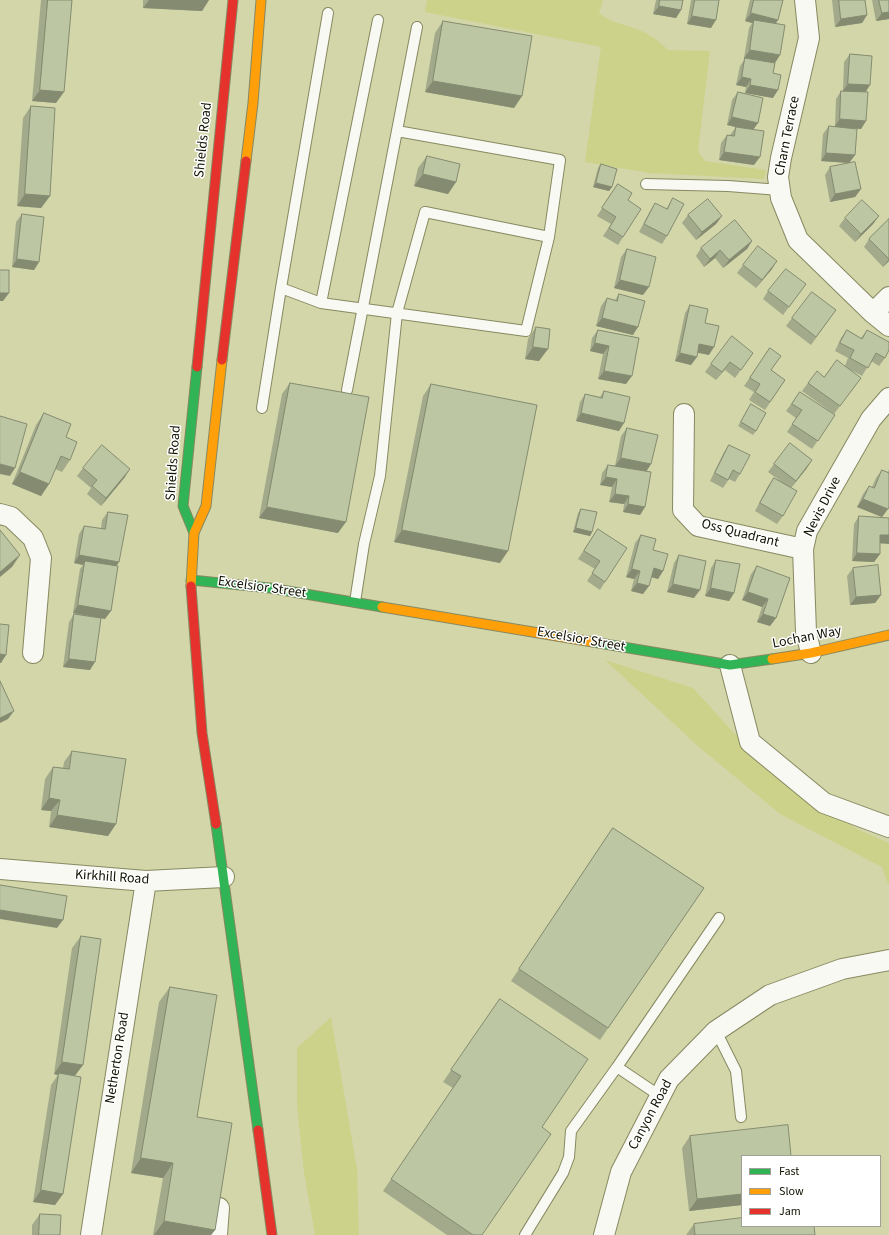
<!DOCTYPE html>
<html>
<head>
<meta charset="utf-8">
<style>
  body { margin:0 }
  #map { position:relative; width:889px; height:1235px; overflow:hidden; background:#d3d6a8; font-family:"Source Sans 3",sans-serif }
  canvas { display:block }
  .legend { position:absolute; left:741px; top:1155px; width:140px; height:72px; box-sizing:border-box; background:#fff; border:1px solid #a0a099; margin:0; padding:5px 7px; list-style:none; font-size:12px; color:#111200 }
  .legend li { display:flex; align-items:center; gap:8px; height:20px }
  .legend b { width:20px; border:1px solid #a0a099 }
</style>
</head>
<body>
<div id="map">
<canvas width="889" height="1235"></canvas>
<ul class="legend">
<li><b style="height:5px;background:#30b455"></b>Fast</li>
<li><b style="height:5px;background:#ff9f0a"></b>Slow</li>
<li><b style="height:5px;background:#e5322d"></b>Jam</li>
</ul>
</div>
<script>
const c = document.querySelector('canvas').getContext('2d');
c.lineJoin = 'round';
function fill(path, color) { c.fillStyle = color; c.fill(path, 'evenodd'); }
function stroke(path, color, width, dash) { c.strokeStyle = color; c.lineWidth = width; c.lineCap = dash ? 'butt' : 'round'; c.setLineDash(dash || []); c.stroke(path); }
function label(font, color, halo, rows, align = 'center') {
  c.font = font + ' "Source Sans 3",sans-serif'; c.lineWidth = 3; c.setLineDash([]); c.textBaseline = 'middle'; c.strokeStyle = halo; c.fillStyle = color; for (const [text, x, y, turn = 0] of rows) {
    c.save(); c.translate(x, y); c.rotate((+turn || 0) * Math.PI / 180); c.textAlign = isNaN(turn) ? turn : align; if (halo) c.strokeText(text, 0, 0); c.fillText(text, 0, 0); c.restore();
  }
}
fill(new Path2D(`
  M 427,0 L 603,0 L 599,13 C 610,23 626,24 639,30 C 651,35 659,41 668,50 L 710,51 L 698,151 L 705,161 L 766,170 L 764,179 L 649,173 L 585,162 L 601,47 L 425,12 Z
  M 605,660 L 693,688 L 733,732 L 787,785 L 859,830 L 889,843 L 889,886 L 882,867 L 780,814 L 699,747 Z
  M 331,1017 L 357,1169 L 359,1235 L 315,1235 L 304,1172 L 297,1106 L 297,1048 Z`), '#ccd28a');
const lane = new Path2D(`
  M 397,131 L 560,160 L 549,237
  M 646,184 L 728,186 L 780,190
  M 281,288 L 321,303 L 526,331 L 549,237 L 425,212 L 397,313 L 380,476 L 364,544 L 355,602
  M 321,303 L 378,20
  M 347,390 L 417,27
  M 262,408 L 281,288 L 328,13
  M 716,1031 L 736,1071 L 741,1117
  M 660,1096 L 617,1067 L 719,918
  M 525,1235 L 563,1173 L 569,1157 L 571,1131 L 617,1067`);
const street = new Path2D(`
  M 805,0 L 809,38 L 781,158 L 778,177 L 781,198 L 798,240 L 873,313 L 889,326
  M 873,313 L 889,297
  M 684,414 L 683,510 L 698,526 L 803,549
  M 0,514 L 11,517 L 33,538 L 41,558 L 33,653
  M 811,653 L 806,632 L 803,549 L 807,531 L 871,419 L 889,398
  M 730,665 L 750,742 L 824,803 L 889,827
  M 0,869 L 146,881 L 224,877
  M 91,1235 L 146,881
  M 217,1235 L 219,1208
  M 604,1235 L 621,1172 L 669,1079 L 716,1031 L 770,995 L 842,969 L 889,960`);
const fast = new Path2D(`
  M 194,533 L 183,506 L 197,367
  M 191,580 L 270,588 L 382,607
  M 593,642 L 730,665 L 772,659
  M 216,824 L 258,1130`);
const slow = new Path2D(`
  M 246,161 L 253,103 L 261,0
  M 191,586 L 194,533 L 206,506 L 222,360
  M 382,607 L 593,642
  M 772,659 L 811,653 L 889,635`);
const jam = new Path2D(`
  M 222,360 L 246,161
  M 197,367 L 233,0
  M 191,586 L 202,733 L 216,824
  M 258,1130 L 272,1235`);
stroke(lane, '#878962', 12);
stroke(street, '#878962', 22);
stroke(fast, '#878962', 11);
stroke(slow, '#878962', 11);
stroke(jam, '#878962', 11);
stroke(lane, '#f8f9f2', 10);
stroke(street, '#f8f9f2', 20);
stroke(fast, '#30b455', 9);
stroke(slow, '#ff9f0a', 9);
stroke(jam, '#e5322d', 9);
fill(new Path2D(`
  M 41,0 L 72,0 L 56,103 L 32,101 Z
  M 143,0 L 209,0 L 202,11 L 143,8 Z
  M 656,0 L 683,0 L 681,10 L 676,18 L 653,14 Z
  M 691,0 L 719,0 L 711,28 L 687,24 Z
  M 750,0 L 783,0 L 776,23 L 775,63 L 773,73 L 773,98 L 745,93 L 746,87 L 736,85 L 740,66 L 745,59 L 744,58 L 749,28 L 752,23 L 745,21 Z
  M 832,0 L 865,0 L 867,15 L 862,23 L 835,27 Z
  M 872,0 L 889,0 L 889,19 L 876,21 Z
  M 443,21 L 522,96 L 514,108 L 425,92 L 435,33 Z
  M 850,54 L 866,92 L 866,121 L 861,129 L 850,128 L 855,155 L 849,163 L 821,161 L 823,134 L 829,126 L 835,127 L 836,99 L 841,91 L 843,91 L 844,62 Z
  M 738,92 L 758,123 L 753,130 L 754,165 L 719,160 L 721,143 L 727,135 L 730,135 L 736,127 L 727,125 L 732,100 Z
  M 31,106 L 50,196 L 41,208 L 17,206 L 23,118 Z
  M 427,156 L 456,182 L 448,194 L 414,186 L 418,168 Z
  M 601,164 L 612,187 L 609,191 L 593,187 L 598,168 Z
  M 830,167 L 861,189 L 855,197 L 830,202 L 825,175 Z
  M 618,184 L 623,237 L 618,245 L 603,236 L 611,224 L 597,216 Z
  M 673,198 L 667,236 L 662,244 L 639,232 L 650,211 L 655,203 L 666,209 Z
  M 22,214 L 39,262 L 34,270 L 12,267 L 16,222 Z
  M 688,215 L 722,216 L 716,224 L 696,240 L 682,223 Z
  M 879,216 L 873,224 L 855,242 L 839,226 L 845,218 Z
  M 889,219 L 889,261 L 883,267 L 864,247 L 869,239 Z
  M 752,241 L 747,249 L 723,268 L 715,258 L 704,267 L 696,256 L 701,248 Z
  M 627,249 L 643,295 L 614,288 L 621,257 Z
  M 743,265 L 772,269 L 756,288 L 737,273 Z
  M 806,284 L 783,315 L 763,299 L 768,291 Z
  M 619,294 L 633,335 L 596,326 L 601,306 L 607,298 L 615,300 Z
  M 690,305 L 705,323 L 709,355 L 697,352 L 691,365 L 675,361 L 685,313 Z
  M 836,310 L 811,345 L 786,326 L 792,318 Z
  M 536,327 L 539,361 L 525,359 L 528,339 Z
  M 598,330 L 639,338 L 626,384 L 598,379 L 603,354 L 590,351 L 592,338 Z
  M 847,330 L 861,338 L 867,330 L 885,358 L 879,366 L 871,361 L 862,376 L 847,368 L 861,378 L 834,414 L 802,391 L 808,383 L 824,377 L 845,366 L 848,358 L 835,351 L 841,338 Z
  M 770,348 L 771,370 L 785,380 L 765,410 L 749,400 L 754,392 L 744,386 Z
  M 753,353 L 735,378 L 725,370 L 716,380 L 705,372 L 711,364 Z
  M 290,383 L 338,533 L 259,518 L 282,394 Z
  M 431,384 L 500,563 L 394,542 L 423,396 Z
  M 604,391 L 619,431 L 576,421 L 580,402 L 585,394 L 600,397 Z
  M 800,392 L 835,415 L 812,449 L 787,432 L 796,418 L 786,411 Z
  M 751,404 L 756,431 L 753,435 L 738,426 Z
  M 44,413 L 66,437 L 70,460 L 62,472 L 55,469 L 49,484 L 41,496 L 12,484 L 36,425 Z
  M 627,428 L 651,464 L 646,471 L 645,507 L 640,515 L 623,512 L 624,504 L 609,502 L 612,487 L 600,485 L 602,473 L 608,465 L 615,466 L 621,436 Z
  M 729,445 L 740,474 L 735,482 L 729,479 L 723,488 L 710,481 L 724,452 Z
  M 774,464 L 807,468 L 791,488 L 783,516 L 777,524 L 755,511 L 768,486 L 774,478 L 783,483 L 768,472 Z
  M 83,468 L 125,477 L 101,506 L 87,494 L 91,488 L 77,476 Z
  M 889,469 L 889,507 L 882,517 L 857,507 L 863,494 L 869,486 L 872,487 L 876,478 L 882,470 L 888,472 Z
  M 581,509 L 592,532 L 590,536 L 573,532 L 578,513 Z
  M 108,512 L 117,566 L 105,619 L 101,618 L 90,670 L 63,667 L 69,622 L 74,614 L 95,617 L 73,613 L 80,569 L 83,565 L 74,563 L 79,534 L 84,526 L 101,529 L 102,520 Z
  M 859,516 L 880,543 L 880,554 L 874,562 L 852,561 L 854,524 Z
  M 598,529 L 605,582 L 600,590 L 587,581 L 595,569 L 578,559 Z
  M 641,535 L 653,550 L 663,571 L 658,579 L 651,577 L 643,594 L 631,591 L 634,579 L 626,577 L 635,543 Z
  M 679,555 L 694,598 L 667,592 L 674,563 Z
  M 716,560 L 734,593 L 729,601 L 705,596 L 711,568 Z
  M 757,566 L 776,618 L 770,626 L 757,622 L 762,607 L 742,600 L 751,574 Z
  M 853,568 L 881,595 L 875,603 L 850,605 L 847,576 Z
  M 72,751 L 116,824 L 108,836 L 49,827 L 51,811 L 41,810 L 45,779 L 53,767 L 63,768 L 64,762 Z
  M 613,828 L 704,888 L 600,1040 L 511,981 Z
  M 81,936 L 75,1076 L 63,1194 L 55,1205 L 33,1202 L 51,1085 L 58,1075 L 54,1074 L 72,948 Z
  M 170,987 L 197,1117 L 215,1230 L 211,1235 L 153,1235 L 163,1178 L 131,1173 L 159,1002 Z
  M 500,999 L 482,1235 L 447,1235 L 383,1191 L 453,1088 L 443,1082 Z
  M 690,1136 L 742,1156 L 742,1205 L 689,1211 L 682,1148 Z
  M 40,1214 L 60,1235 L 32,1235 L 32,1225 Z
  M 694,1224 L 815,1235 L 686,1235 Z`), '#a2aa8b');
fill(new Path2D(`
  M 149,0 L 209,0 L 202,11 L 143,8 Z
  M 659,6 L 681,10 L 676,18 L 653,14 Z
  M 889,12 L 889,19 L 876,21 L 882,13 Z
  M 751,13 L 778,20 L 773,28 L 754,20 L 752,23 L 745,21 Z
  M 867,15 L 862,23 L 835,27 L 841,19 Z
  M 692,16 L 716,20 L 711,28 L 687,24 Z
  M 750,50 L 780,55 L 775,63 L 744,58 Z
  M 742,77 L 751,79 L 746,87 L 736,85 Z
  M 433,81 L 522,96 L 514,108 L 425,92 Z
  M 848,84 L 870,85 L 865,93 L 842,92 Z
  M 750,85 L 778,90 L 773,98 L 745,93 Z
  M 40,90 L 64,92 L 56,103 L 32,101 Z
  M 732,117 L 758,123 L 752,131 L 727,125 Z
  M 840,119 L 866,121 L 861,129 L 834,127 Z
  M 724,152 L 760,157 L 754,165 L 719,160 Z
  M 826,153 L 855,155 L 849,163 L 821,161 Z
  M 423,174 L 456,182 L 448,194 L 414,186 Z
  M 596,183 L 612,187 L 609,191 L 593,187 Z
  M 861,189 L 855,197 L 830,202 L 835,194 Z
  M 25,194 L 50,196 L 41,208 L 17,206 Z
  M 722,216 L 716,224 L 696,240 L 702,232 Z
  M 879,216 L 873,224 L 855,242 L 861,234 Z
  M 752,241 L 747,249 L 723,268 L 729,260 Z
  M 720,250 L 715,258 L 704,267 L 710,259 Z
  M 17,259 L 39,262 L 34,270 L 12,267 Z
  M 889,259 L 889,261 L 883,267 Z
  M 777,261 L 772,269 L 756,288 L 762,280 Z
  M 620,280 L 649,287 L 643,295 L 614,288 Z
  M 0,293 L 9,293 L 3,301 L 0,301 Z
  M 602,318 L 638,327 L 633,335 L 596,326 Z
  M 595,343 L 609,346 L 603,354 L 590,351 Z
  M 699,344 L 714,347 L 709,355 L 694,352 Z
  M 533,347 L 548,349 L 539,361 L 525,359 Z
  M 680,353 L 697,357 L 691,365 L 675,361 Z
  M 604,371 L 632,376 L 626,384 L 598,379 Z
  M 581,413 L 624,423 L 619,431 L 576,421 Z
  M 621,458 L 651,464 L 646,472 L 615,466 Z
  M 812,460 L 807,468 L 790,489 L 796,481 Z
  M 0,464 L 15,468 L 10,476 L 0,474 Z
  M 130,469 L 125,477 L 101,506 L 106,498 Z
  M 20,472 L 49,484 L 41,496 L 12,484 Z
  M 606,477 L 617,479 L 612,487 L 600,485 Z
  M 615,494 L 629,496 L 624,504 L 609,502 Z
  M 863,499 L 888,509 L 882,517 L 857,507 Z
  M 628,504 L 645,507 L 640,515 L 623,512 Z
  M 267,507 L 346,522 L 338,533 L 259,518 Z
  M 576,528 L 592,532 L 590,536 L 573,532 Z
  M 402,530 L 508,551 L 500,563 L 394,542 Z
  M 880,535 L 889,535 L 889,544 L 875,543 Z
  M 857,553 L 880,554 L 874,562 L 852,561 Z
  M 20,555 L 12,567 L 0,577 L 0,572 Z
  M 79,555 L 119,562 L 114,570 L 85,561 L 83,565 L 74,563 Z
  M 654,568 L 663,571 L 658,579 L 648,576 Z
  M 632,569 L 640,571 L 634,579 L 626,577 Z
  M 637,583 L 649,586 L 643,594 L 631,591 Z
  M 673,584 L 700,590 L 694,598 L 667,592 Z
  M 711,588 L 734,593 L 729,601 L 705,596 Z
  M 748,592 L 768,599 L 762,607 L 742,600 Z
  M 881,595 L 875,603 L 850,605 L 856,597 Z
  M 78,605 L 111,611 L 105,619 L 73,613 Z
  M 763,614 L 776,618 L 770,626 L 757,622 Z
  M 0,654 L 6,655 L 1,663 L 0,663 Z
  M 69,659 L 95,662 L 90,670 L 63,667 Z
  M 14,711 L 8,719 L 0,723 L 0,718 Z
  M 49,798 L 60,800 L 51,811 L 41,810 Z
  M 57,815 L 116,824 L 108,836 L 49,827 Z
  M 0,910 L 63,920 L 57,928 L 0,919 Z
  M 62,1062 L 83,1065 L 74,1077 L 59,1073 L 58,1075 L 54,1074 Z
  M 141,1158 L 173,1163 L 163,1178 L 131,1173 Z
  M 41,1190 L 63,1194 L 55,1205 L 33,1202 Z
  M 742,1194 L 742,1205 L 689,1211 L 697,1199 Z
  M 164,1221 L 215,1230 L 211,1235 L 154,1235 Z`), '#848b71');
const building = new Path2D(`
  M 48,0 L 72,0 L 64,92 L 40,90 Z
  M 660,0 L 683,0 L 681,10 L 659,6 Z
  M 695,0 L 719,0 L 716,20 L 692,16 Z
  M 754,0 L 783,0 L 778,20 L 751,13 Z
  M 839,0 L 865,0 L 867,15 L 841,19 Z
  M 879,0 L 889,0 L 889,12 L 882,13 Z
  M 754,20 L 785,25 L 780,55 L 750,50 Z
  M 443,21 L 532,36 L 522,96 L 433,81 Z
  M 850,54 L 872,56 L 870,85 L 848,84 Z
  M 745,58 L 775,63 L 773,73 L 781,75 L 778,90 L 750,85 L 751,79 L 742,77 Z
  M 841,91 L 868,92 L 866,121 L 840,119 Z
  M 738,92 L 763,98 L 758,123 L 732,117 Z
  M 31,106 L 55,108 L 50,196 L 25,194 Z
  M 829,126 L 857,129 L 855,155 L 826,153 Z
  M 736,127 L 764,131 L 760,157 L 724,152 L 727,135 L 734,136 Z
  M 427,156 L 460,164 L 456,182 L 423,174 Z
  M 855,162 L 861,189 L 835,194 L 830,167 Z
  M 601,164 L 617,169 L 612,187 L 596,183 Z
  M 618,184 L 632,193 L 628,200 L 641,209 L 623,237 L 609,228 L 616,217 L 602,208 Z
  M 673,198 L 684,204 L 667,236 L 644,224 L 655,203 L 667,209 Z
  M 708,199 L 722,216 L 702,232 L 688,215 Z
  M 862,200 L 879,216 L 861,234 L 845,218 Z
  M 22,214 L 44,217 L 39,262 L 17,259 Z
  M 889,219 L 889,259 L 869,239 Z
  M 735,220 L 752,241 L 729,260 L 720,250 L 710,259 L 701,248 Z
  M 758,246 L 777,261 L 762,280 L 743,265 Z
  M 627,249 L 656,257 L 649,287 L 620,280 Z
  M 786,269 L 806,284 L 789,307 L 768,291 Z
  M 0,270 L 9,270 L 9,293 L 0,293 Z
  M 812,292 L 836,310 L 816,337 L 792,318 Z
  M 619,294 L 645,301 L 638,327 L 602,318 L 607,298 L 617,301 Z
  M 690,305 L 708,309 L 705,323 L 719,326 L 714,347 L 699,344 L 697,357 L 680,353 Z
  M 536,327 L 550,329 L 548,349 L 533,347 Z
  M 598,330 L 639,338 L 632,376 L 604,371 L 609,346 L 595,343 Z
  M 847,330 L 862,339 L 867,330 L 889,342 L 889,350 L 885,358 L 876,353 L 868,368 L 850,358 L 854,350 L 840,343 Z
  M 732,336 L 753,353 L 741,370 L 730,362 L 722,372 L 711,364 Z
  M 770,348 L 781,356 L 771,370 L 785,380 L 770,402 L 755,392 L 760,384 L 750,378 Z
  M 837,360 L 861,378 L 840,406 L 808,383 L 817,371 L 824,377 Z
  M 290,383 L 369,397 L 346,522 L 267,507 Z
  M 431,384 L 537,405 L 508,551 L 402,530 Z
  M 604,391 L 630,397 L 624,423 L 581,413 L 585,394 L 602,398 Z
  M 800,392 L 835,415 L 818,441 L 792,424 L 802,410 L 792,404 Z
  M 751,404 L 766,413 L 756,431 L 741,422 Z
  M 44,413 L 71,424 L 66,437 L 77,442 L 70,460 L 61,456 L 49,484 L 20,472 Z
  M 0,416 L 27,424 L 15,468 L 0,464 Z
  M 627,428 L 658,435 L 651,464 L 621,458 Z
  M 790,443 L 812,460 L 796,481 L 774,464 Z
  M 102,445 L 130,469 L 106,498 L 92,486 L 97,480 L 83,468 Z
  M 729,445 L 750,455 L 740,474 L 733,470 L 728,480 L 715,473 Z
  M 608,465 L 651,472 L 645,507 L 628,504 L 629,496 L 615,494 L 617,479 L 606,477 Z
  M 882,470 L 889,473 L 889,507 L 888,509 L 863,499 L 869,486 L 874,488 Z
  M 774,478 L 797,491 L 783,516 L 760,503 Z
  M 581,509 L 597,512 L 592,532 L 576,528 Z
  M 108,512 L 128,515 L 119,562 L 79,555 L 84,526 L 105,529 Z
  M 859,516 L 889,518 L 889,535 L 880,535 L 880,554 L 857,553 Z
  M 598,529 L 627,548 L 605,582 L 592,573 L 600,561 L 584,551 Z
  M 0,530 L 20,555 L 0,572 Z
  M 641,535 L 656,539 L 653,550 L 668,554 L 663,571 L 654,568 L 649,586 L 637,583 L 640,571 L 632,569 Z
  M 679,555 L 706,561 L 700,590 L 673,584 Z
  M 716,560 L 740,564 L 734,593 L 711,588 Z
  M 85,561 L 118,566 L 111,611 L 78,605 Z
  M 878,565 L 881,595 L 856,597 L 853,568 Z
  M 757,566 L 790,578 L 776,618 L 763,614 L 768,599 L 748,592 Z
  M 74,614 L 101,618 L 95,662 L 69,659 Z
  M 0,624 L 9,625 L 6,655 L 0,654 Z
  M 0,681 L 14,711 L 0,718 Z
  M 72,751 L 126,759 L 116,824 L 57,815 L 60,800 L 49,798 L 53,767 L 69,769 Z
  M 613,828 L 704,888 L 608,1028 L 519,969 Z
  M 0,885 L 67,896 L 63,920 L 0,910 Z
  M 81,936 L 101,939 L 83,1065 L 62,1062 Z
  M 170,987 L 217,995 L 197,1117 L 232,1123 L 215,1230 L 164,1221 L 173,1163 L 141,1158 Z
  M 500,999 L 588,1059 L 542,1127 L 551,1134 L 482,1235 L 473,1235 L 391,1179 L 461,1076 L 451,1070 Z
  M 59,1073 L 81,1077 L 63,1194 L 41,1190 Z
  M 788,1125 L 791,1156 L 742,1156 L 742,1194 L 697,1199 L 690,1136 Z
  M 40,1214 L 61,1215 L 60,1235 L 39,1235 Z
  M 742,1218 L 742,1226 L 814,1226 L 815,1235 L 695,1235 L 694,1224 Z`);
fill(building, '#bcc6a2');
stroke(building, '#848b71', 1);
label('14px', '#111200', '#fff', [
  ["Charn Terrace",788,136,-79],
  ["Shields Road",204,140,-84],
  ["Shields Road",174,463,-86],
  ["Nevis Drive",823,507,-63],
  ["Oss Quadrant",740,534,14],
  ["Excelsior Street",262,588,8],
  ["Lochan Way",807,638,-11],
  ["Excelsior Street",581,640,10],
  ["Kirkhill Road",112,878,4],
  ["Netherton Road",118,1058,-81],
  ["Canyon Road",651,1115,-62]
]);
</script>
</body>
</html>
